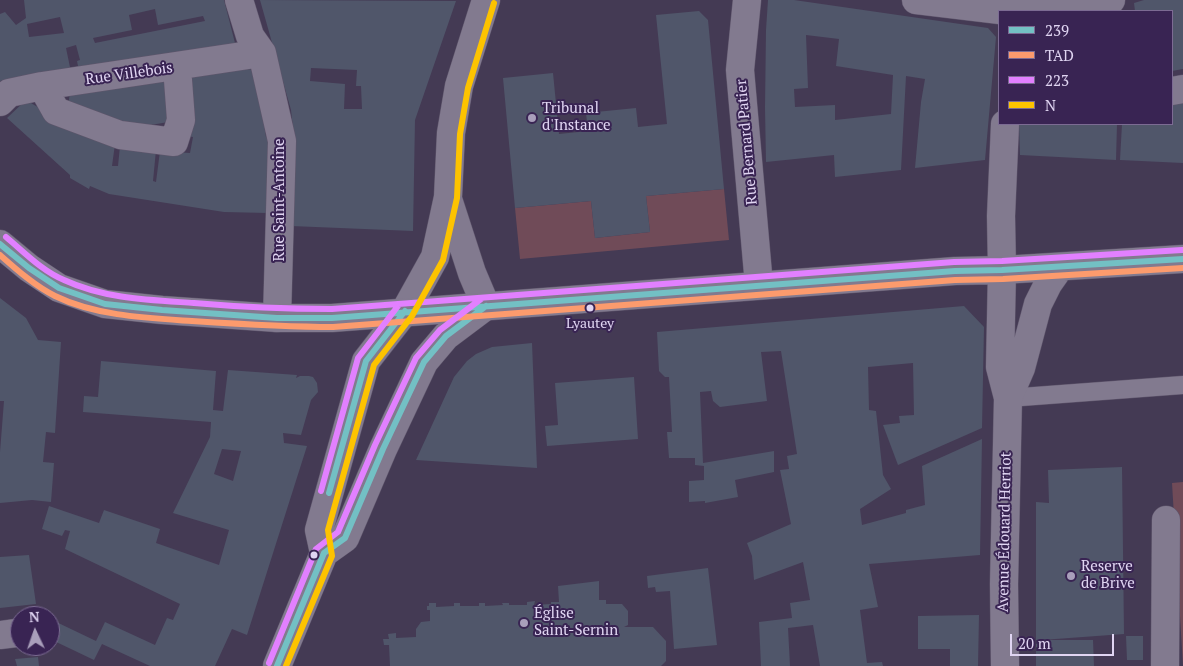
<!DOCTYPE html>
<html>
<head>
<meta charset="utf-8">
<style>
  body { margin:0 }
  #map { position:relative; width:1183px; height:666px; overflow:hidden; background:#443a54; font-family:"PT Serif",serif }
  canvas { display:block }
  .legend { position:absolute; left:998px; top:10px; width:175px; height:115px; box-sizing:border-box; background:#392453; border:1px solid #7c6b93; margin:0; padding:6px 9px; list-style:none; font-size:15px; color:#e0d5f2 }
  .legend li { display:flex; align-items:center; gap:10px; height:25px }
  .legend b { width:25px; border:1px solid #7c6b93 }
  .north { position:absolute; left:10px; top:606px; width:50px; height:50px; box-sizing:border-box; background:#392453; border:1px solid #7c6b93; border-radius:50%; rotate:357deg; font-size:14px; font-weight:700; line-height:20px; text-align:center; color:#e0d5f2 }
  .north::after { content:''; display:block; margin:auto; width:18px; height:22px; background:#a99fbb; clip-path:polygon(50% 0,100% 100%,50% 72%,0 100%) }
  .scale { position:absolute; left:1010px; top:634px; width:104px; height:22px; box-sizing:border-box; border:2px solid #e0d5f2; border-top:0; padding-left:6px; font-size:15px; line-height:18px; white-space:nowrap; color:#e0d5f2; -webkit-text-stroke:4px #392453; paint-order:stroke }
</style>
</head>
<body>
<div id="map">
<canvas width="1183" height="666"></canvas>
<ul class="legend">
<li><b style="height:6px;background:#73c0c4"></b>239</li>
<li><b style="height:6px;background:#fc9b6d"></b>TAD</li>
<li><b style="height:6px;background:#e280ff"></b>223</li>
<li><b style="height:6px;background:#fdc300"></b>N</li>
</ul>
<div class="north">N</div>
<div class="scale">20 m</div>
</div>
<script>
const c = document.querySelector('canvas').getContext('2d');
c.lineJoin = 'round';
function fill(path, color) { c.fillStyle = color; c.fill(path, 'evenodd'); }
function stroke(path, color, width, dash) { c.strokeStyle = color; c.lineWidth = width; c.lineCap = dash ? 'butt' : 'round'; c.setLineDash(dash || []); c.stroke(path); }
function label(font, color, halo, rows, align = 'center') {
  c.font = font + ' "PT Serif",serif'; c.lineWidth = 4; c.setLineDash([]); c.textBaseline = 'middle'; c.strokeStyle = halo; c.fillStyle = color; for (const [text, x, y, turn = 0] of rows) {
    c.save(); c.translate(x, y); c.rotate((+turn || 0) * Math.PI / 180); c.textAlign = isNaN(turn) ? turn : align; if (halo) c.strokeText(text, 0, 0); c.fillText(text, 0, 0); c.restore();
  }
}
fill(new Path2D(`
  M 724,189 L 729,240 L 520,259 L 515,208 L 591,201 L 595,238 L 650,232 L 646,196 Z
  M 1183,482 L 1183,666 L 1172,483 Z`), '#704b58');
fill(new Path2D(`
  M 24,0 L 224,0 L 235,43 L 79,71 L 77,61 L 80,60 L 76,45 L 66,48 L 71,72 L 0,81 L 0,14 L 5,12 L 16,25 L 26,18 ZM 155,9 L 158,25 L 203,16 L 205,21 L 95,43 L 93,38 L 132,30 L 129,15 ZM 60,17 L 64,33 L 29,37 L 27,24 Z
  M 260,0 L 456,1 L 415,120 L 413,231 L 291,226 L 294,138 L 291,110 ZM 311,68 L 357,70 L 356,86 L 361,86 L 362,109 L 344,109 L 345,84 L 310,81 Z
  M 768,0 L 794,0 L 988,28 L 996,37 L 985,160 L 915,168 L 921,102 L 925,79 L 906,76 L 901,170 L 835,177 L 834,155 L 766,162 L 765,108 L 766,30 ZM 806,35 L 839,39 L 836,66 L 893,75 L 891,114 L 835,120 L 835,105 L 795,107 L 794,89 L 808,88 Z
  M 1144,0 L 1183,0 L 1183,69 L 1172,71 L 1172,11 L 1135,11 L 1134,3 Z
  M 699,11 L 708,20 L 724,189 L 646,196 L 650,232 L 595,238 L 591,201 L 515,208 L 503,78 L 553,73 L 559,134 L 588,131 L 586,113 L 636,108 L 638,127 L 667,124 L 656,15 Z
  M 241,68 L 253,70 L 256,74 L 266,137 L 271,138 L 268,213 L 224,212 L 109,194 L 90,186 L 89,189 L 70,178 L 70,175 L 7,118 L 26,100 L 79,132 L 115,144 L 112,166 L 118,166 L 120,146 L 156,150 L 153,181 L 156,182 L 160,151 L 190,153 L 193,137 L 186,136 L 186,74 L 230,72 Z
  M 169,77 L 174,121 L 145,126 L 120,125 L 68,107 L 70,92 Z
  M 1183,100 L 1183,163 L 1120,160 L 1122,124 L 1172,124 L 1172,102 Z
  M 1019,124 L 1117,124 L 1116,160 L 1020,155 Z
  M 0,298 L 26,318 L 38,340 L 61,342 L 55,433 L 46,432 L 43,462 L 54,463 L 51,502 L 32,500 L 0,503 L 0,452 L 4,401 L 0,401 Z
  M 964,306 L 984,327 L 982,428 L 898,465 L 883,425 L 900,423 L 899,416 L 914,415 L 913,363 L 868,367 L 869,410 L 876,411 L 883,475 L 891,489 L 860,509 L 862,525 L 906,513 L 906,510 L 925,505 L 922,466 L 982,439 L 980,555 L 869,564 L 878,607 L 860,610 L 867,663 L 882,662 L 883,666 L 820,666 L 813,625 L 788,628 L 790,666 L 761,666 L 759,622 L 792,618 L 790,603 L 810,600 L 803,562 L 754,580 L 752,556 L 747,543 L 791,524 L 780,470 L 789,469 L 787,456 L 797,454 L 781,351 L 761,352 L 767,401 L 720,407 L 713,401 L 711,391 L 700,392 L 703,463 L 774,451 L 774,472 L 735,480 L 738,497 L 705,503 L 705,501 L 689,502 L 689,481 L 704,480 L 704,466 L 695,465 L 695,458 L 669,458 L 667,432 L 672,432 L 669,377 L 665,377 L 659,371 L 657,332 Z
  M 532,343 L 537,468 L 416,460 L 454,377 L 467,361 L 476,354 L 492,347 Z
  M 101,361 L 216,371 L 213,410 L 223,411 L 228,370 L 297,375 L 296,378 L 300,376 L 309,376 L 313,377 L 317,383 L 318,392 L 311,400 L 301,435 L 283,433 L 284,443 L 307,446 L 247,635 L 232,629 L 215,666 L 150,666 L 102,644 L 94,660 L 50,639 L 50,619 L 96,641 L 105,622 L 155,645 L 167,618 L 173,620 L 180,604 L 65,549 L 70,531 L 65,530 L 62,536 L 42,529 L 49,506 L 99,523 L 104,510 L 160,529 L 156,543 L 219,565 L 229,530 L 173,513 L 210,437 L 211,422 L 83,412 L 84,396 L 98,397 ZM 222,449 L 241,451 L 233,481 L 214,474 Z
  M 634,377 L 638,439 L 547,446 L 545,426 L 558,425 L 555,383 Z
  M 1122,467 L 1124,634 L 1042,640 L 1093,640 L 1094,666 L 1036,666 L 1036,502 L 1049,503 L 1048,470 Z
  M 29,555 L 36,604 L 0,608 L 0,557 Z
  M 708,568 L 717,645 L 674,649 L 670,591 L 656,592 L 655,587 L 648,588 L 647,576 Z
  M 599,581 L 599,600 L 606,600 L 606,604 L 622,604 L 628,611 L 628,625 L 624,627 L 653,627 L 666,641 L 666,661 L 661,666 L 390,666 L 389,645 L 384,645 L 383,639 L 389,639 L 388,634 L 396,633 L 396,638 L 416,637 L 416,629 L 421,622 L 430,621 L 430,610 L 427,610 L 427,606 L 429,606 L 429,603 L 436,603 L 436,607 L 454,606 L 454,603 L 460,603 L 460,606 L 479,606 L 479,603 L 485,603 L 485,606 L 503,605 L 502,603 L 509,603 L 509,605 L 527,605 L 527,602 L 535,601 L 534,605 L 551,604 L 551,602 L 559,602 L 558,586 Z
  M 979,615 L 978,666 L 950,666 L 950,649 L 918,649 L 918,616 Z
  M 1126,636 L 1143,636 L 1143,660 L 1127,660 Z
  M 38,657 L 39,666 L 17,666 L 15,659 Z`), '#50566a');
const lane = new Path2D(`
  M 1008,398 L 1183,385`);
const street = new Path2D(`
  M 239,0 L 250,36 L 262,53 L 282,141 L 277,318
  M 747,0 L 740,70 L 759,285
  M 916,0 L 1008,11
  M 1026,11 L 1075,9 L 1111,0
  M 42,86 L 56,111 L 120,135 L 174,142 L 181,120 L 177,67
  M 1172,91 L 1183,89
  M 0,102 L 9,93 L 42,86 L 262,53
  M 1002,270 L 1001,216 L 1005,124
  M 324,553 L 319,530 L 366,361 L 405,311 L 435,257 L 448,197 L 451,133 L 459,86 L 486,0
  M 0,635 L 16,633
  M 277,666 L 324,553 L 345,538 L 383,449 L 424,362 L 446,336 L 486,306 L 472,273 L 448,199
  M 1165,666 L 1166,520`);
const secondary = new Path2D(`
  M 0,244 L 29,268 L 59,288 L 105,304 L 162,310 L 277,318 L 332,318 L 955,271 L 1002,270 L 1183,259
  M 1002,270 L 1000,367 L 1008,398 L 1004,584 L 1005,666
  M 1008,398 L 1021,368 L 1038,304 L 1048,284 L 1060,267`);
stroke(lane, '#5f566c', 19);
stroke(street, '#5f566c', 29);
stroke(secondary, '#5f566c', 29);
stroke(lane, '#827a8f', 18);
stroke(street, '#827a8f', 28);
stroke(secondary, '#827a8f', 28);
stroke(new Path2D(`
  M 0,244 L 29,268 L 59,288 L 105,304 L 162,310 L 277,318 L 332,318 L 955,271 L 1002,270 L 1183,259
  M 329,493 L 366,361 L 405,311
  M 277,666 L 324,553 L 345,538 L 383,449 L 424,362 L 446,336 L 486,306`), '#73c0c4', 6);
stroke(new Path2D(`
  M 0,255 C 17,270 35,286 55,296 C 96,316 147,318 192,321 C 239,324 286,327 333,327 L 955,280 L 1003,279 L 1183,268`), '#fc9b6d', 6);
stroke(new Path2D(`
  M 6,237 C 24,252 42,271 64,280 C 105,299 150,300 194,303 C 240,307 286,309 332,309 L 954,262 L 1002,261 L 1182,250
  M 321,491 L 358,358 L 398,306
  M 269,663 L 316,549 L 338,532 L 375,445 L 416,358 L 440,330 L 481,299`), '#e280ff', 6);
stroke(new Path2D(`
  M 286,666 L 332,556 L 328,530 L 374,365 L 412,316 L 443,260 L 457,198 L 460,134 L 468,88 L 494,3`), '#fdc300', 6);
for (const [x, y, r, color] of [
  [532,118,5,"#a99fbb"],
  [590,308,4.5,"#e0d5f2"],
  [314,555,4.5,"#e0d5f2"],
  [1071,576,5,"#a99fbb"],
  [524,623,5,"#a99fbb"]
]) { const dot = new Path2D(); dot.arc(x, y, r, 0, 2 * Math.PI); c.fillStyle = color; c.fill(dot); stroke(dot, '#392453', 2); }
label('14px', '#e0d5f2', '#392453', [
  ["Lyautey",590,324]
]);
label('15px', '#e0d5f2', '#392453', [
  ["Rue Villebois",129,74,-8],
  ["Rue Bernard Patier",747,142,-95],
  ["Rue Saint-Antoine",280,200,-90],
  ["Avenue Édouard Herriot",1005,532,-89]
]);
label('15px', '#e0d5f2', '#392453', [
  ["Tribunal",542,109],
  ["d'Instance",542,126],
  ["Reserve",1081,567],
  ["de Brive",1081,584],
  ["Église",534,614],
  ["Saint-Sernin",534,631]
], 'left');
</script>
</body>
</html>
